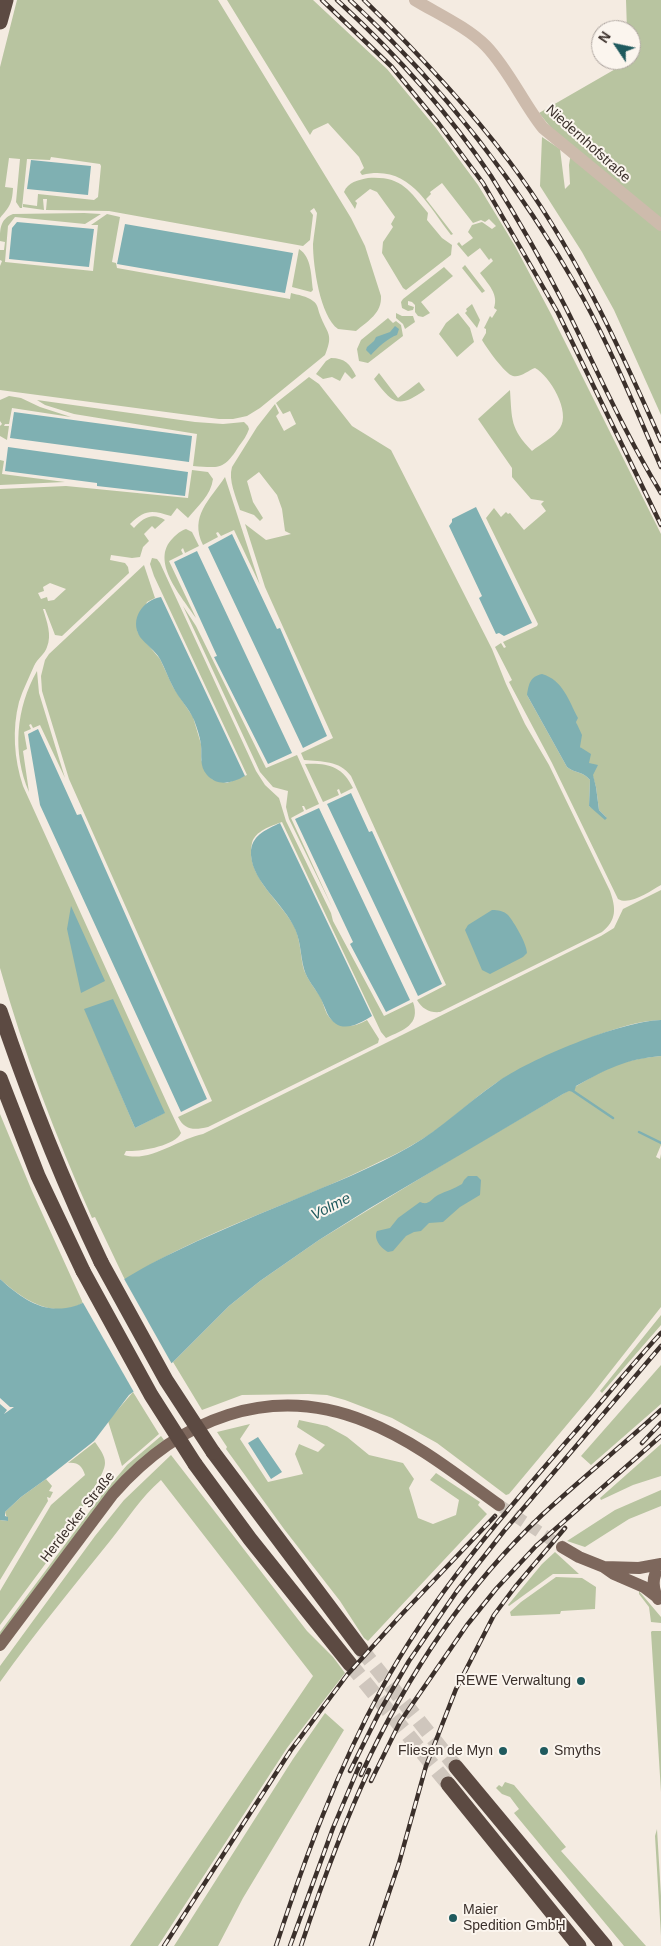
<!DOCTYPE html>
<html>
<head>
<meta charset="utf-8">
<style>
  body { margin:0 }
  #map { position:relative; width:661px; height:1946px; overflow:hidden; background:#f4ebe1; font-family:Helvetica,sans-serif }
  canvas { display:block }
  .north { position:absolute; left:591px; top:20px; width:50px; height:50px; box-sizing:border-box; background:#fbf5ee; border:1px solid #aea6a0; border-radius:50%; rotate:304deg; font-size:14px; font-weight:700; line-height:20px; text-align:center; color:#3b302b }
  .north::after { content:''; display:block; margin:auto; width:18px; height:22px; background:#1f5a5e; clip-path:polygon(50% 0,100% 100%,50% 72%,0 100%) }
</style>
</head>
<body>
<div id="map">
<canvas width="661" height="1946"></canvas>
<div class="north">N</div>
</div>
<script>
const c = document.querySelector('canvas').getContext('2d');
c.lineJoin = 'round';
function fill(path, color) { c.fillStyle = color; c.fill(path, 'evenodd'); }
function stroke(path, color, width, dash) { c.strokeStyle = color; c.lineWidth = width; c.lineCap = dash ? 'butt' : 'round'; c.setLineDash(dash || []); c.stroke(path); }
function label(font, color, halo, rows, align = 'center') {
  c.font = font + ' Helvetica,sans-serif'; c.lineWidth = 4; c.setLineDash([]); c.textBaseline = 'middle'; c.strokeStyle = halo; c.fillStyle = color; for (const [text, x, y, turn = 0] of rows) {
    c.save(); c.translate(x, y); c.rotate((+turn || 0) * Math.PI / 180); c.textAlign = isNaN(turn) ? turn : align; if (halo) c.strokeText(text, 0, 0); c.fillText(text, 0, 0); c.restore();
  }
}
fill(new Path2D(`
  M 17,0 L 218,0 L 351,218 L 365,246 L 381,296 C 382,313 368,321 356,331 L 338,329 C 320,316 313,266 313,244 C 314,234 316,223 317,213 L 314,208 L 310,211 L 313,215 L 310,240 L 303,246 L 109,211 L 46,210 L 47,199 L 43,199 L 44,210 L 23,207 L 23,204 L 37,206 L 38,194 L 94,200 L 98,197 L 101,166 L 100,164 L 51,157 L 50,160 L 27,159 L 22,208 L 20,208 L 16,202 L 20,159 L 9,158 L 5,187 L 13,188 C 12,204 10,206 0,218 L 0,67 Z
  M 227,0 L 313,0 L 387,69 L 436,128 L 478,185 L 515,246 L 551,314 L 661,534 L 661,885 C 650,891 630,906 618,899 L 552,763 L 509,682 L 512,680 L 495,647 L 501,643 L 504,648 L 506,647 L 503,642 L 537,626 L 538,624 L 486,518 L 494,508 L 501,517 L 506,512 L 508,514 L 510,513 L 524,530 L 546,511 L 541,504 L 544,501 L 531,499 L 512,477 L 512,468 L 478,419 L 510,390 C 512,420 510,428 532,451 C 541,444 554,437 560,428 C 571,412 550,376 535,368 C 529,370 520,378 513,376 C 505,374 486,347 482,340 L 486,333 L 486,329 L 484,328 L 490,316 L 492,318 L 497,310 L 494,308 C 499,294 488,284 480,273 L 493,261 L 491,258 L 489,260 L 480,248 L 468,257 L 457,244 L 459,242 L 462,246 L 473,238 L 468,232 L 472,225 L 482,222 L 492,229 L 496,226 L 489,219 L 485,222 L 481,220 L 473,223 L 442,183 L 430,192 L 431,194 L 426,199 L 453,234 L 451,235 C 426,203 409,164 362,175 L 360,172 L 364,168 L 359,157 L 328,123 L 313,130 L 310,135 ZM 527,695 L 576,722 L 580,747 L 589,763 L 596,787 L 599,810 L 607,818 L 589,806 L 590,780 C 583,771 576,774 567,767 Z
  M 626,0 L 661,0 L 661,415 L 614,310 L 582,252 L 540,186 L 542,137 L 560,149 L 565,189 L 570,184 L 569,165 L 572,146 L 556,134 L 539,113 L 631,60 L 631,30 L 627,30 Z
  M 368,178 C 401,176 408,189 428,213 L 427,220 L 442,238 L 452,245 L 451,255 L 406,290 L 403,288 L 382,253 L 383,242 L 393,227 L 391,224 L 395,217 L 377,192 L 370,189 L 355,201 L 357,203 L 355,209 L 344,192 C 348,182 358,180 368,178 Z
  M 84,213 L 101,214 L 85,224 L 15,217 L 8,226 L 5,262 L 93,271 L 98,225 L 91,225 L 107,214 L 120,217 L 112,262 L 116,263 L 117,268 L 290,299 L 291,293 C 298,295 307,296 313,301 C 318,304 318,310 320,315 C 327,334 334,333 325,355 L 260,408 L 247,416 L 233,419 L 219,419 L 0,390 L 0,266 L 2,261 L 0,260 L 0,250 L 4,250 L 5,242 L 0,241 C 0,229 0,219 13,214 Z
  M 299,249 C 312,257 311,277 313,290 L 311,292 L 292,287 Z
  M 465,265 L 485,291 L 482,293 L 462,268 Z
  M 444,267 L 453,276 L 421,302 L 430,313 L 423,317 L 418,316 L 415,312 L 415,305 L 412,302 L 408,301 L 408,305 L 414,307 L 413,310 L 408,311 L 402,308 L 401,302 L 403,299 Z
  M 472,304 L 480,320 L 477,328 L 465,313 L 467,311 L 466,309 Z
  M 396,313 L 402,316 L 413,316 L 415,322 L 405,329 L 403,324 L 396,318 Z
  M 458,313 L 470,328 L 474,342 L 457,357 L 439,334 L 446,323 Z
  M 388,318 L 393,323 L 396,321 L 401,325 L 403,336 L 368,363 L 359,361 L 357,349 L 361,340 Z
  M 331,358 C 345,358 350,364 356,376 L 352,379 L 345,372 L 340,381 L 332,377 L 323,379 L 316,374 L 326,361 Z
  M 379,373 L 398,398 L 419,382 L 425,390 C 398,409 393,404 374,379 Z
  M 309,377 L 319,384 L 352,426 L 391,450 L 492,649 L 506,684 L 525,724 L 549,765 L 610,891 C 616,908 617,920 602,932 L 440,1012 C 430,1013 422,1009 417,1000 L 446,985 L 351,776 C 339,760 322,762 304,760 L 301,753 L 333,738 L 265,587 L 245,524 L 266,540 L 291,534 L 285,531 L 282,509 L 277,495 L 259,472 L 247,481 L 253,502 L 263,518 L 260,521 L 254,515 L 240,510 C 236,497 228,480 232,467 L 257,427 L 275,404 L 279,413 L 276,416 L 284,431 L 296,424 L 290,411 L 283,414 L 276,403 Z
  M 9,396 L 21,398 L 40,407 L 71,417 L 12,408 L 9,424 L 5,424 L 4,426 L 9,426 L 7,440 L 0,436 L 0,426 L 2,424 L 0,421 L 0,400 Z
  M 37,400 L 195,422 L 223,424 L 244,422 L 248,426 L 249,429 C 247,435 243,441 239,446 C 224,470 220,468 193,466 L 197,434 L 74,414 L 45,405 Z
  M 0,460 L 4,461 L 2,474 L 65,482 L 0,485 Z
  M 192,470 L 208,472 L 213,479 C 211,495 198,506 188,518 L 177,508 L 171,516 C 152,510 145,509 130,524 L 134,528 C 143,518 152,512 165,520 L 155,529 L 152,526 L 144,534 L 149,541 L 143,547 L 140,557 L 132,558 L 111,555 L 110,560 L 125,563 L 128,567 L 129,573 L 62,636 L 55,635 L 45,609 L 43,609 C 47,622 52,635 47,647 C 45,654 37,659 34,666 C 29,678 23,689 19,702 C 12,729 14,759 23,786 L 171,1112 L 181,1133 C 175,1146 139,1152 126,1151 L 124,1155 C 150,1163 178,1139 203,1134 L 601,936 L 614,928 L 623,909 L 661,890 L 661,1020 C 622,1021 565,1048 530,1065 C 519,1071 506,1076 496,1083 C 477,1096 461,1111 443,1125 C 424,1139 403,1151 381,1161 C 297,1204 204,1229 125,1280 L 95,1217 L 92,1218 C 56,1137 24,1054 0,968 L 0,489 L 66,486 L 188,498 ZM 50,583 L 66,589 L 54,600 L 48,601 L 47,597 L 41,599 L 38,593 L 44,591 L 43,587 ZM 85,1009 L 164,1112 L 164,1113 L 135,1128 Z
  M 225,477 L 260,585 L 234,530 L 221,536 L 218,532 L 216,533 L 218,537 L 203,545 C 189,516 210,500 225,477 Z
  M 186,529 L 192,532 L 199,546 L 185,553 L 183,548 L 181,550 L 183,554 L 169,561 L 196,618 C 182,597 149,561 173,538 C 177,534 180,531 186,529 Z
  M 152,558 L 157,559 L 160,563 L 256,771 L 265,785 L 279,798 L 286,821 L 331,913 L 333,921 L 384,1016 L 413,1002 C 421,1025 403,1030 386,1038 L 381,1032 L 282,822 C 271,826 255,831 252,843 C 244,874 281,902 294,926 C 301,940 300,956 304,970 C 308,980 314,988 320,996 C 323,1002 324,1008 327,1014 C 337,1030 353,1028 367,1020 L 379,1039 L 378,1043 L 208,1127 C 195,1130 185,1131 178,1117 L 212,1101 L 69,779 L 42,691 L 41,676 L 45,660 L 49,654 L 144,565 L 155,598 L 147,602 L 137,627 L 138,633 L 160,659 L 173,687 L 193,717 L 201,744 L 201,760 L 212,779 L 227,783 L 247,775 L 154,576 L 150,564 Z
  M 183,606 L 196,626 L 266,768 L 297,755 L 319,804 L 306,810 L 304,806 L 302,806 L 304,811 L 291,818 L 333,909 L 289,819 L 286,807 L 288,791 L 273,787 L 260,772 Z
  M 37,671 L 39,693 L 65,778 L 40,725 L 33,728 L 31,724 L 29,725 L 31,729 L 24,732 L 27,749 L 23,751 L 29,792 C 12,753 16,708 37,671 Z
  M 305,764 C 328,763 342,766 353,788 L 341,794 L 339,789 L 337,790 L 339,795 L 323,802 Z
  M 661,1056 L 661,1145 L 656,1157 L 660,1159 L 661,1154 L 661,1307 L 591,1396 L 509,1494 L 506,1495 L 437,1443 L 392,1418 L 345,1400 L 327,1395 L 308,1394 L 242,1395 L 202,1410 L 173,1362 L 229,1306 L 260,1281 L 319,1240 L 460,1154 L 597,1074 L 620,1063 L 643,1058 Z
  M 0,1114 L 32,1191 L 83,1303 C 53,1320 22,1299 0,1279 Z
  M 661,1315 L 661,1325 L 602,1393 L 600,1391 Z
  M 661,1365 L 661,1404 L 591,1465 L 581,1456 Z
  M 133,1392 L 159,1434 L 122,1466 L 108,1421 Z
  M 299,1420 L 327,1426 L 347,1437 L 369,1455 L 403,1463 L 414,1479 L 409,1488 L 418,1518 L 433,1524 L 456,1515 L 459,1500 L 430,1480 L 436,1473 L 480,1502 L 478,1505 L 487,1514 L 368,1641 L 364,1638 L 340,1601 L 284,1529 L 226,1449 L 227,1447 L 217,1432 L 250,1424 L 240,1439 L 268,1482 L 303,1474 L 295,1454 L 299,1444 L 318,1452 L 325,1445 L 297,1427 Z
  M 161,1436 L 164,1440 L 131,1468 L 0,1637 L 0,1632 L 101,1496 L 127,1465 Z
  M 95,1442 C 99,1448 105,1455 105,1463 C 105,1474 87,1497 82,1508 C 76,1508 72,1512 72,1518 L 75,1524 L 0,1625 L 0,1591 L 51,1505 L 85,1475 C 82,1466 78,1462 68,1463 Z
  M 661,1444 L 661,1476 L 633,1485 L 601,1500 L 600,1498 Z
  M 171,1455 L 307,1631 L 333,1657 L 345,1673 L 287,1748 L 158,1946 L 130,1946 L 313,1676 L 161,1480 C 141,1497 127,1520 110,1541 C 73,1587 35,1633 0,1682 L 0,1666 L 95,1536 L 124,1500 Z
  M 46,1479 L 52,1486 L 49,1491 L 53,1492 L 50,1498 L 47,1497 L 48,1501 L 0,1580 L 0,1520 L 8,1521 L 5,1512 L 21,1497 Z
  M 661,1490 L 661,1506 L 629,1519 L 585,1547 L 567,1541 L 615,1510 Z
  M 555,1552 L 579,1574 L 553,1574 L 509,1606 L 508,1605 L 542,1564 Z
  M 556,1577 L 582,1578 L 596,1587 L 595,1609 L 561,1611 L 560,1614 L 511,1616 L 510,1612 L 521,1602 Z
  M 639,1591 L 661,1617 L 661,1623 L 651,1622 L 649,1607 L 639,1594 Z
  M 652,1631 L 661,1631 L 661,1792 L 651,1632 Z
  M 325,1713 L 344,1730 L 243,1898 L 218,1946 L 174,1946 L 293,1759 Z
  M 505,1782 L 514,1785 L 566,1847 L 561,1851 L 646,1946 L 624,1946 L 514,1813 L 519,1809 L 510,1797 L 502,1794 L 496,1788 L 499,1785 L 502,1787 Z
  M 657,1829 L 661,1896 L 661,1936 L 655,1836 Z`), '#b8c4a0');
fill(new Path2D(`
  M 31,160 L 91,166 L 88,195 L 27,189 Z
  M 17,222 L 94,229 L 89,267 L 9,259 L 12,228 Z
  M 125,224 L 293,253 L 285,293 L 117,264 Z
  M 395,326 L 399,329 L 397,335 C 389,337 376,349 371,355 L 366,350 L 367,347 L 374,341 L 376,337 L 390,332 Z
  M 14,412 L 192,436 L 189,462 L 10,438 Z
  M 8,447 L 188,472 L 185,496 L 97,486 L 97,483 L 5,471 Z
  M 476,507 L 532,623 L 504,636 L 499,633 L 496,634 L 479,598 L 482,596 L 449,526 L 452,522 L 452,519 Z
  M 232,534 L 277,629 L 280,628 L 327,736 L 303,748 L 208,547 Z
  M 197,551 L 292,753 L 268,764 L 214,657 L 217,656 L 174,562 Z
  M 161,597 L 245,776 C 232,783 218,787 207,775 C 199,766 202,755 201,745 C 200,737 197,728 194,720 C 189,708 179,699 173,687 C 168,678 165,668 160,659 C 155,650 146,645 140,637 C 129,619 143,600 161,597 Z
  M 542,674 C 563,680 569,701 578,718 L 576,722 L 582,735 L 580,747 L 591,754 L 589,763 L 598,765 L 593,775 L 596,787 L 599,810 L 607,818 L 605,820 L 589,806 L 590,780 C 583,771 576,774 567,767 L 527,695 C 529,683 530,677 542,674 Z
  M 38,729 L 77,815 L 81,814 L 207,1099 L 181,1112 L 40,805 L 28,734 Z
  M 351,793 L 369,832 L 372,831 L 442,984 L 418,996 L 327,804 Z
  M 319,808 L 410,1000 L 386,1012 L 350,944 L 353,942 L 295,819 Z
  M 280,823 L 372,1016 C 356,1026 338,1035 327,1013 C 325,1008 323,1003 321,999 C 316,989 307,980 304,969 C 300,954 301,939 293,925 C 281,901 249,879 251,850 C 253,834 268,829 280,823 Z
  M 71,906 L 105,981 L 81,993 L 67,929 Z
  M 492,910 C 498,910 504,911 508,915 C 514,922 527,944 527,953 L 523,957 L 490,974 L 482,970 L 465,930 L 468,925 Z
  M 113,999 L 165,1113 L 135,1128 L 84,1009 Z
  M 661,1020 L 661,1056 C 626,1059 607,1069 576,1086 L 574,1092 L 569,1091 L 563,1094 L 370,1208 L 319,1240 L 260,1281 L 229,1306 L 173,1362 L 129,1395 L 94,1441 L 46,1479 L 21,1497 L 5,1512 L 5,1516 L 8,1517 L 8,1521 L 0,1520 L 0,1404 L 7,1410 L 4,1414 L 14,1407 L 10,1407 L 0,1398 L 0,1279 C 19,1296 39,1312 66,1308 C 81,1306 92,1298 104,1291 C 125,1279 145,1266 166,1256 C 207,1236 249,1218 291,1201 C 331,1184 373,1168 411,1146 C 442,1128 467,1103 496,1083 C 529,1059 621,1021 661,1020 Z
  M 468,1176 L 477,1176 L 481,1180 L 480,1195 L 460,1207 L 443,1222 L 429,1223 L 421,1231 L 414,1232 L 406,1236 L 393,1251 L 388,1252 C 381,1248 373,1239 377,1231 L 390,1228 L 398,1218 L 420,1202 C 429,1206 431,1199 438,1195 C 446,1191 454,1189 462,1184 L 464,1180 Z
  M 258,1437 L 282,1472 L 271,1479 L 248,1443 Z`), '#7fb0b2');
fill(new Path2D(`
  M 123,1277 L 173,1366 L 135,1394 L 82,1301 Z`), '#f4ebe1');
stroke(new Path2D(`
  M 573,1091 L 613,1118
  M 639,1132 L 661,1143`), '#7fb0b2', 2.5);
stroke(new Path2D(`
  M 499,1505 L 562,1547`), '#cfc6bd', 12, [12, 6]);
stroke(new Path2D(`
  M 361,1649 L 456,1767
  M 350,1664 L 448,1784`), '#cfc6bd', 15, [15, 8]);
stroke(new Path2D(`
  M 415,0 C 438,14 467,27 486,46 C 509,70 523,103 543,128 L 661,225`), '#cdbbac', 12);
stroke(new Path2D(`
  M 562,1547 L 579,1557 L 604,1567 L 614,1574 L 644,1587 L 657,1597
  M 604,1567 L 639,1568 L 661,1564
  M 658,1599 C 651,1586 653,1574 661,1564
  M 0,1645 L 113,1494 C 179,1419 270,1382 367,1422 C 415,1441 457,1475 499,1505`), '#7d675c', 12);
stroke(new Path2D(`
  M 0,22 L 6,0
  M 0,1011 C 29,1097 62,1180 101,1262
  M 0,1078 L 38,1176 L 83,1271
  M 213,1452 L 361,1649
  M 195,1464 L 250,1539 L 350,1664
  M 456,1767 L 605,1946
  M 448,1784 L 579,1946`), '#5c4a42', 15);
const rail = new Path2D(`
  M 322,0 L 392,67 L 439,124 L 483,183 L 558,313 L 661,525
  M 337,0 C 394,52 448,112 491,176 C 518,219 543,263 566,308 C 597,370 625,434 661,493
  M 350,0 C 444,87 521,187 583,298 C 613,353 636,410 661,467
  M 364,0 C 416,51 465,103 509,161 C 573,246 618,344 661,441
  M 642,1443 L 661,1423
  M 350,1771 L 381,1709 L 409,1661 L 457,1591 L 504,1531 L 661,1346
  M 361,1775 C 405,1679 465,1588 542,1515 C 581,1479 622,1446 661,1410
  M 371,1781 L 400,1722 L 467,1625 L 496,1589 L 536,1546 L 661,1436
  M 164,1946 L 291,1750 L 347,1675 L 402,1614 L 495,1516
  M 276,1946 C 305,1858 337,1770 382,1688 C 431,1598 500,1518 567,1441 C 599,1405 629,1368 661,1333
  M 290,1946 L 333,1828 L 360,1764
  M 301,1946 C 321,1886 342,1827 369,1770
  M 371,1946 L 399,1863 L 426,1766 L 456,1689 L 494,1615 L 515,1587 L 565,1528`);
stroke(rail, '#3b302b', 4.5);
stroke(rail, '#fbf5ee', 2.5, [8]);
stroke(new Path2D(`
  M 101,1262 L 166,1380 L 213,1452
  M 83,1271 L 151,1395 L 195,1464`), '#5c4a42', 15);
for (const [x, y, r, color] of [
  [581,1681,5,"#1f5a5e"],
  [503,1751,5,"#1f5a5e"],
  [544,1751,5,"#1f5a5e"],
  [453,1918,5,"#1f5a5e"]
]) { const dot = new Path2D(); dot.arc(x, y, r, 0, 2 * Math.PI); c.fillStyle = color; c.fill(dot); stroke(dot, '#fbf5ee', 2); }
label('14px', '#3b302b', '#fbf5ee', [
  ["Niedernhofstraße",588,144,42],
  ["Herdecker Straße",78,1517,-52]
]);
label('14px', '#3b302b', '#fbf5ee', [
  ["REWE Verwaltung",571,1681],
  ["Fliesen de Myn",493,1751],
  ["Smyths",554,1751,"left"],
  ["Maier",463,1910,"left"],
  ["Spedition GmbH",463,1926,"left"]
], 'right');
label('italic 15px', '#1f5a5e', '#fbf5ee', [
  ["Volme",331,1207,-27]
]);
</script>
</body>
</html>
